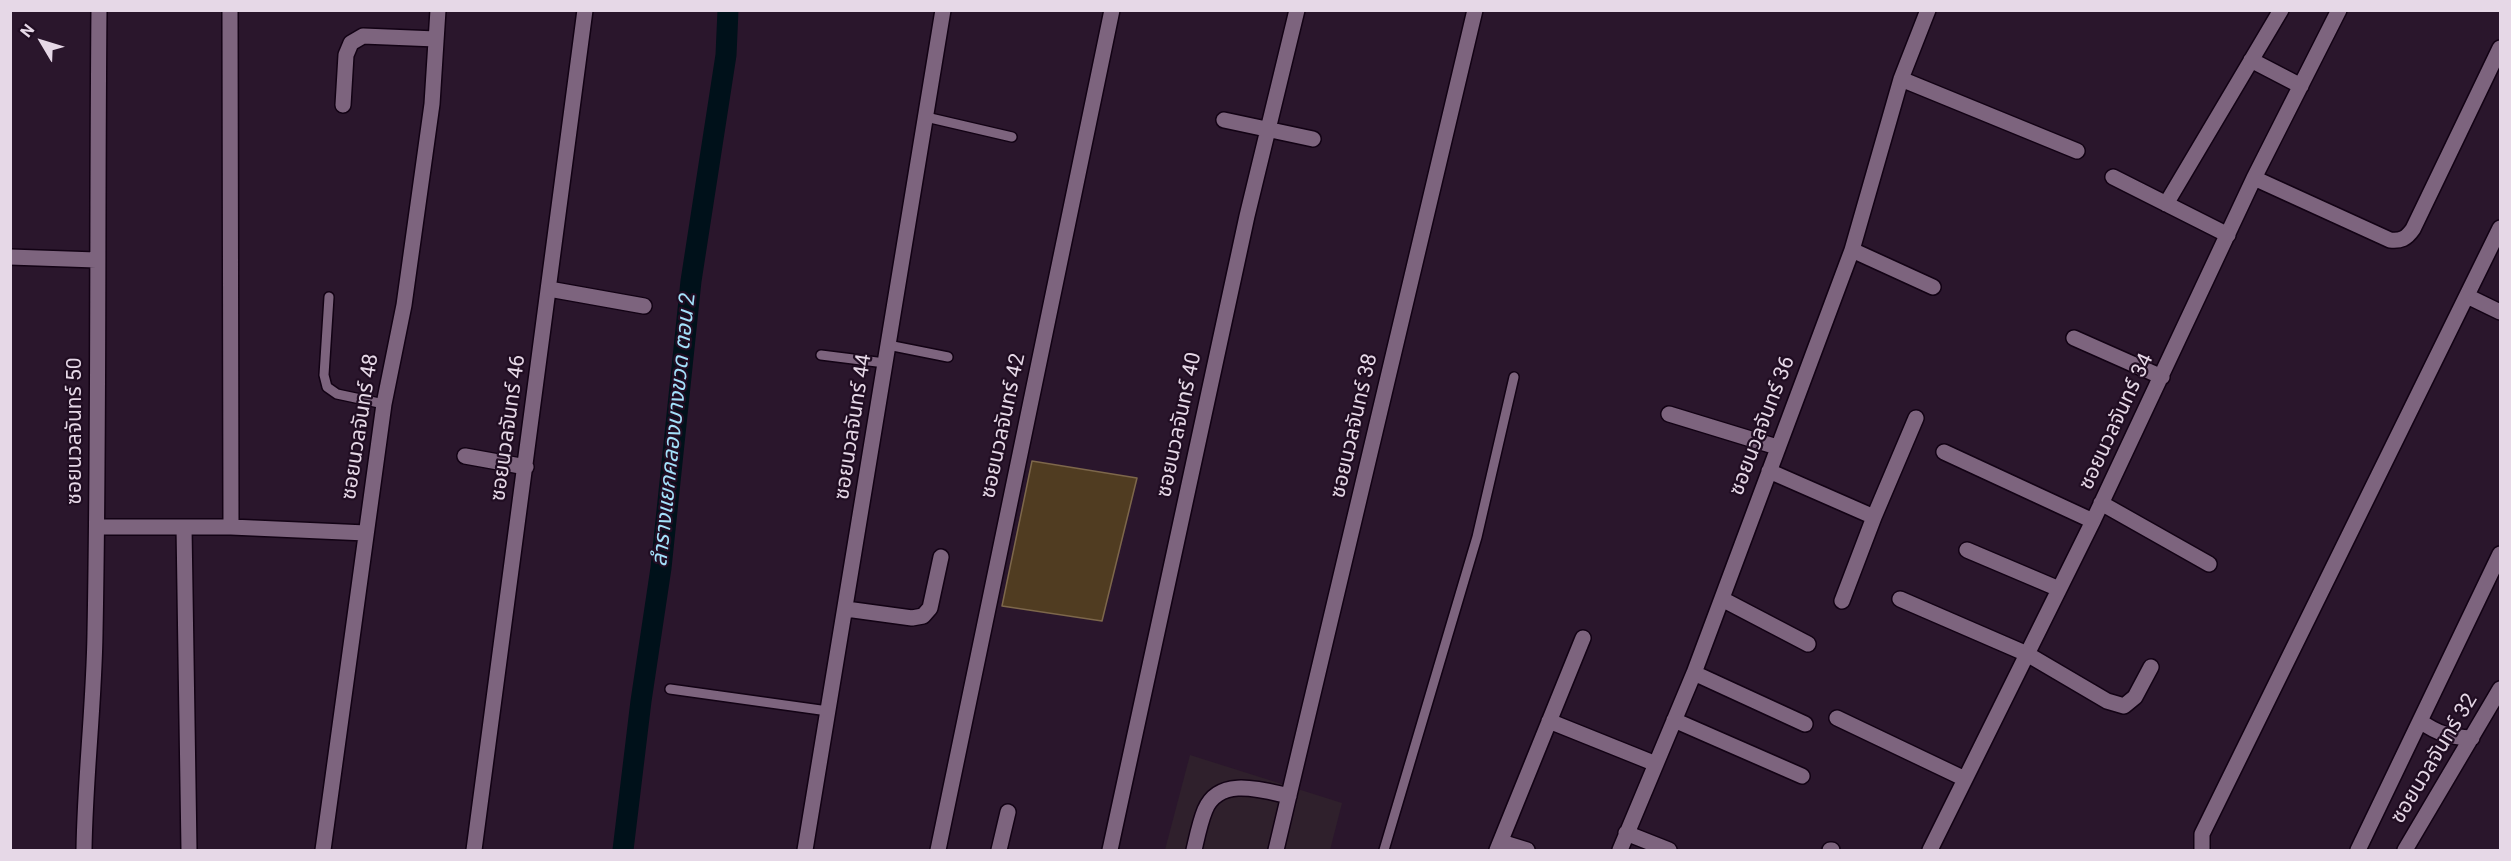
<!DOCTYPE html>
<html>
<head>
<meta charset="utf-8">
<style>
  body { margin:0 }
  #map { position:relative; width:2511px; height:861px; overflow:hidden; background:#2a162c; font-family:Roboto,sans-serif }
  canvas { display:block }
  .frame { position:absolute; inset:0; border:12px solid #e6d8e7; pointer-events:none }
  .north { position:absolute; left:12px; top:12px; width:60px; height:60px; -webkit-text-stroke:4px #200d22; paint-order:stroke; rotate:308deg; font-size:16px; font-weight:700; line-height:24px; text-align:center; color:#e6d8e7 }
  .north::after { content:''; display:block; margin:auto; width:21px; height:27px; background:#e6d8e7; clip-path:polygon(50% 0,100% 100%,50% 72%,0 100%) }
</style>
</head>
<body>
<div id="map">
<canvas width="2511" height="861"></canvas>
<div class="frame"></div>
<div class="north">N</div>
</div>
<script>
const c = document.querySelector('canvas').getContext('2d');
c.lineJoin = 'round';
function fill(path, color) { c.fillStyle = color; c.fill(path, 'evenodd'); }
function stroke(path, color, width, dash) { c.strokeStyle = color; c.lineWidth = width; c.lineCap = dash ? 'butt' : 'round'; c.setLineDash(dash || []); c.stroke(path); }
function label(font, color, halo, rows, align = 'center') {
  c.font = font + ' Roboto,"Noto Sans Thai",sans-serif'; c.lineWidth = 4.5; c.setLineDash([]); c.textBaseline = 'middle'; c.strokeStyle = halo; c.fillStyle = color; for (const [text, x, y, turn = 0] of rows) {
    c.save(); c.translate(x, y); c.rotate((+turn || 0) * Math.PI / 180); c.textAlign = isNaN(turn) ? turn : align; if (halo) c.strokeText(text, 0, 0); c.fillText(text, 0, 0); c.restore();
  }
}
fill(new Path2D(`
  M 1190,755 L 1342,803 L 1330,850 L 1165,850 Z`), '#2f202c');
stroke(new Path2D(`
  M 623,850 L 641,701 L 661,568 L 691,281 L 726,55 L 728,10`), '#00111a', 21);
const building = new Path2D(`
  M 1032,461 L 1137,478 L 1102,621 L 1002,606 Z`);
fill(building, '#503c21');
stroke(building, '#7d674b', 1.5);
const lane = new Path2D(`
  M 926,117 L 1012,137
  M 329,297 L 324,375 L 327,387 L 337,394 L 384,404
  M 888,345 L 948,357
  M 821,355 L 885,363
  M 670,689 L 828,711
  M 1384,850 L 1477,537 L 1514,377`);
const street = new Path2D(`
  M 230,10 L 231,527
  M 2251,60 L 2301,86
  M 1901,79 L 2077,151
  M 343,105 L 346,55 L 351,43 L 363,36 L 436,39
  M 1224,120 L 1313,139
  M 2113,177 L 2228,235
  M 2254,178 L 2390,240 C 2401,241 2406,239 2413,229 L 2500,48
  M 2166,204 L 2281,10
  M 1852,250 L 1933,287
  M 10,257 L 96,260
  M 549,289 L 644,306
  M 2467,296 L 2500,312
  M 2074,338 L 2162,377
  M 1669,414 L 1777,447
  M 1944,452 L 2093,521
  M 465,456 L 526,467
  M 1769,471 L 1874,517
  M 2101,503 L 2209,564
  M 97,527 L 231,527 L 366,533
  M 184,527 L 189,850
  M 1967,550 L 2059,589
  M 1722,599 L 1808,644
  M 1900,599 L 2027,654 L 2107,701 L 2124,706 L 2135,697 L 2151,667
  M 1842,601 L 1874,517 L 1916,418
  M 846,609 L 912,618 L 923,616 L 930,608 L 941,557
  M 1694,673 L 1805,724
  M 1837,718 L 1965,779
  M 1674,720 L 1802,776
  M 1549,721 L 1656,764
  M 2420,721 C 2438,734 2450,737 2472,738
  M 1626,833 L 1669,850
  M 1501,842 L 1527,850
  M 84,850 C 85,778 94,705 95,633 C 99,425 97,218 99,10
  M 323,850 L 384,404 L 404,305 L 432,104 L 438,10
  M 474,850 L 585,10
  M 805,850 L 943,10
  M 938,850 L 1112,10
  M 999,850 L 1008,812
  M 1110,850 L 1247,216 L 1297,10
  M 1194,850 C 1197,837 1200,822 1205,810 C 1219,776 1262,790 1289,796
  M 1276,850 L 1475,10
  M 1497,850 L 1583,638
  M 1620,850 L 1694,673 L 1852,250 L 1901,79 L 1928,10
  M 1830,850 L 1832,850
  M 1930,850 L 2093,521 L 2254,178 L 2339,10
  M 2202,850 L 2202,834 L 2500,228
  M 2358,850 L 2500,554
  M 2405,850 L 2500,689`);
stroke(lane, '#120214', 12);
stroke(street, '#120214', 18);
stroke(lane, '#7d647e', 9);
stroke(street, '#7d647e', 15);
label('21px', '#e6d8e7', '#200d22', [
  ["ซอยนวลจันทร์ 34",2117,422,-65],
  ["ซอยนวลจันทร์ 40",1180,425,-78],
  ["ซอยนวลจันทร์ 42",1004,426,-78],
  ["ซอยนวลจันทร์ 38",1355,426,-77],
  ["ซอยนวลจันทร์ 36",1763,426,-69],
  ["ซอยนวลจันทร์ 48",361,427,-81],
  ["ซอยนวลจันทร์ 44",854,427,-81],
  ["ซอยนวลจันทร์ 46",509,428,-82],
  ["ซอยนวลจันทร์ 50",76,431,-90],
  ["ซอยนวลจันทร์ 32",2435,759,-59]
]);
label('italic 22px', '#a4e1fb', '#200d22', [
  ["ลำรางแยกคลองบางขวด ตอน 2",675,430,-84]
]);
</script>
</body>
</html>
